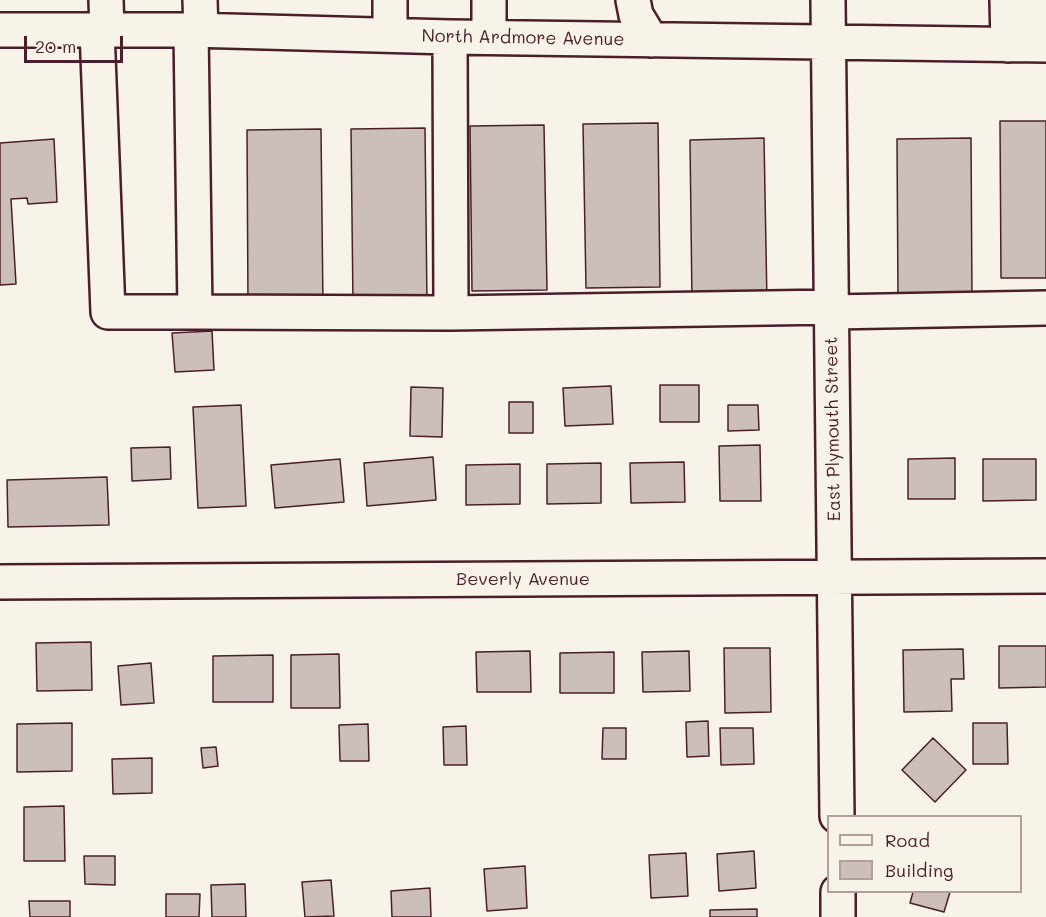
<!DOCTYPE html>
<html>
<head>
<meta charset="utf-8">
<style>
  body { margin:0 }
  #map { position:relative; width:1046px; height:917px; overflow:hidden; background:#f7f3e8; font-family:Mali,sans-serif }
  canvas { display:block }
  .legend { position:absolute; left:827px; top:815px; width:195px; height:78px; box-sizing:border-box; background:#f7f3e8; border:2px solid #b29e9c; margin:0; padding:8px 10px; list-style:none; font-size:18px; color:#4a1f2b }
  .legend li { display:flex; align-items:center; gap:12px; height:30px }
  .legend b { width:30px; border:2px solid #b29e9c }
  .scale { position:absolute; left:24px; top:36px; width:99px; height:27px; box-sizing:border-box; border:3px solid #4a1f2b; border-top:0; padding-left:8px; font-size:18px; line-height:21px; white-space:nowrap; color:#4a1f2b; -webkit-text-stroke:4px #f7f3e8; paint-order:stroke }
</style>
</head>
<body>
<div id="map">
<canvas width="1046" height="917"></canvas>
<ul class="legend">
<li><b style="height:8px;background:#f7f3e8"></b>Road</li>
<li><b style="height:16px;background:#ccbfb9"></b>Building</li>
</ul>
<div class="scale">20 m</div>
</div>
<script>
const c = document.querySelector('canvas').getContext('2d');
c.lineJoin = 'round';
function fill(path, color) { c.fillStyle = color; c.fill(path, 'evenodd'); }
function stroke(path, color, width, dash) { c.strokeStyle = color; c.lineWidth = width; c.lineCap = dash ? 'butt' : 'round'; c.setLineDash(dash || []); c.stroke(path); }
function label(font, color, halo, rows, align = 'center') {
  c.font = font + ' Mali,sans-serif'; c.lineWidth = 6; c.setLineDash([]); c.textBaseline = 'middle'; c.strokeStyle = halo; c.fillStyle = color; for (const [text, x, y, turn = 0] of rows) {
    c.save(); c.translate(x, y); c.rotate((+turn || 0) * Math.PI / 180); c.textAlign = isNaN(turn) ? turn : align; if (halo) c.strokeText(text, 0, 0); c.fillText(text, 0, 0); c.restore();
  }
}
const building = new Path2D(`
  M 1000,121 L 1046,121 L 1046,278 L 1001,278 Z
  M 658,123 L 660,287 L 586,288 L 583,124 Z
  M 544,125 L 547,290 L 472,291 L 470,126 Z
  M 425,128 L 427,304 L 353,305 L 351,129 Z
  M 321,129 L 323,306 L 248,307 L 247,130 Z
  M 764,138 L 767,303 L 692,304 L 690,140 Z
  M 971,138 L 972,300 L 898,301 L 897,139 Z
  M 54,139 L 57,202 L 28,204 L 27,198 L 11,199 L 16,284 L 0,285 L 0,143 Z
  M 212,331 L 214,370 L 175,372 L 172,333 Z
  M 660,385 L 699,385 L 699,422 L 660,422 Z
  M 611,386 L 613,424 L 565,426 L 563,388 Z
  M 411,387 L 443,388 L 442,437 L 410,436 Z
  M 509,402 L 533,402 L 533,433 L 509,433 Z
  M 241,405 L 246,506 L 198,508 L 193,407 Z
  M 728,405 L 758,405 L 759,430 L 728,431 Z
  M 760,445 L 761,501 L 720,501 L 719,446 Z
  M 170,447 L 171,479 L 132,481 L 131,448 Z
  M 433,457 L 436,500 L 367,506 L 364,463 Z
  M 955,458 L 955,499 L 908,499 L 908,459 Z
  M 340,459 L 344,502 L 275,508 L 271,465 Z
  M 983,459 L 1036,459 L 1036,500 L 983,501 Z
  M 684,462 L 685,502 L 631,503 L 630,463 Z
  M 601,463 L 601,503 L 547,504 L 547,464 Z
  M 520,464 L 520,504 L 466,505 L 466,465 Z
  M 107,477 L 109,525 L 8,527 L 7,480 Z
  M 91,642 L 92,690 L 37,691 L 36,643 Z
  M 999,646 L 1046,646 L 1046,687 L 999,688 Z
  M 724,648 L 770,648 L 771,712 L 725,713 Z
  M 963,649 L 964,679 L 951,679 L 952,711 L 904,712 L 903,650 Z
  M 530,651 L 531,692 L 477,692 L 476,652 Z
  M 689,651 L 690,691 L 643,692 L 642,652 Z
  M 614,652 L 614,693 L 560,693 L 560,653 Z
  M 339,654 L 340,708 L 291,708 L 291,655 Z
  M 273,655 L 273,702 L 213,702 L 213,656 Z
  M 151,663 L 154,703 L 121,705 L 118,666 Z
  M 708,721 L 709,756 L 687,757 L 686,722 Z
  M 72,723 L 72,771 L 17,772 L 17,724 Z
  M 973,723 L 1007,723 L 1008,764 L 973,764 Z
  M 368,724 L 369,761 L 340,761 L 339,725 Z
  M 466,726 L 467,765 L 444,765 L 443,727 Z
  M 603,728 L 626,728 L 626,759 L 602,759 Z
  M 720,728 L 753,728 L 754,764 L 721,765 Z
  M 933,738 L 966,770 L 935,802 L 902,770 Z
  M 216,747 L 218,766 L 203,768 L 201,748 Z
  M 152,758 L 152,793 L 113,794 L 112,759 Z
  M 64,806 L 65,861 L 24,861 L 24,807 Z
  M 754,851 L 756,888 L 719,891 L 717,854 Z
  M 686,853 L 688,896 L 651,898 L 649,855 Z
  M 84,856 L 115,856 L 115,885 L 85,884 Z
  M 525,866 L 527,908 L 487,911 L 484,869 Z
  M 331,880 L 334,916 L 305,917 L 302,882 Z
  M 245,884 L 246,917 L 212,917 L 211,885 Z
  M 430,888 L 431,917 L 392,917 L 391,891 Z
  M 913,892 L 950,892 L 944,912 L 910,903 Z
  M 166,894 L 200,894 L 199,917 L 166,917 Z
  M 29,901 L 70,901 L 70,917 L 30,917 Z
  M 757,909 L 757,917 L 710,917 L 710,910 Z`);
fill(building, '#ccbfb9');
stroke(building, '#4a1f2b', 1.5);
const minor = new Path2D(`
  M 106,0 L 107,30
  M 200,0 L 201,31
  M 390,0 L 390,35
  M 489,0 L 489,37
  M 633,0 L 636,15 L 651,40
  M 828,0 L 837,816
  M 1007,0 L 1008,45
  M 0,30 L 191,30 L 450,37 L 1046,45
  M 97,30 L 108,312 L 195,312 L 191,30
  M 450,37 L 451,313 L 831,307
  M 1034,45 L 1034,0
  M 195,312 L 451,313
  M 831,312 L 1046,308
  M 0,582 L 1046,576
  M 838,892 L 838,917`);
stroke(minor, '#4a1f2b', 38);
stroke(minor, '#f7f3e8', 33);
label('18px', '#4a1f2b', '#f7f3e8', [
  ["North Ardmore Avenue",523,38,1],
  ["East Plymouth Street",833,429,-91],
  ["Beverly Avenue",523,579]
]);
</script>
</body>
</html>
